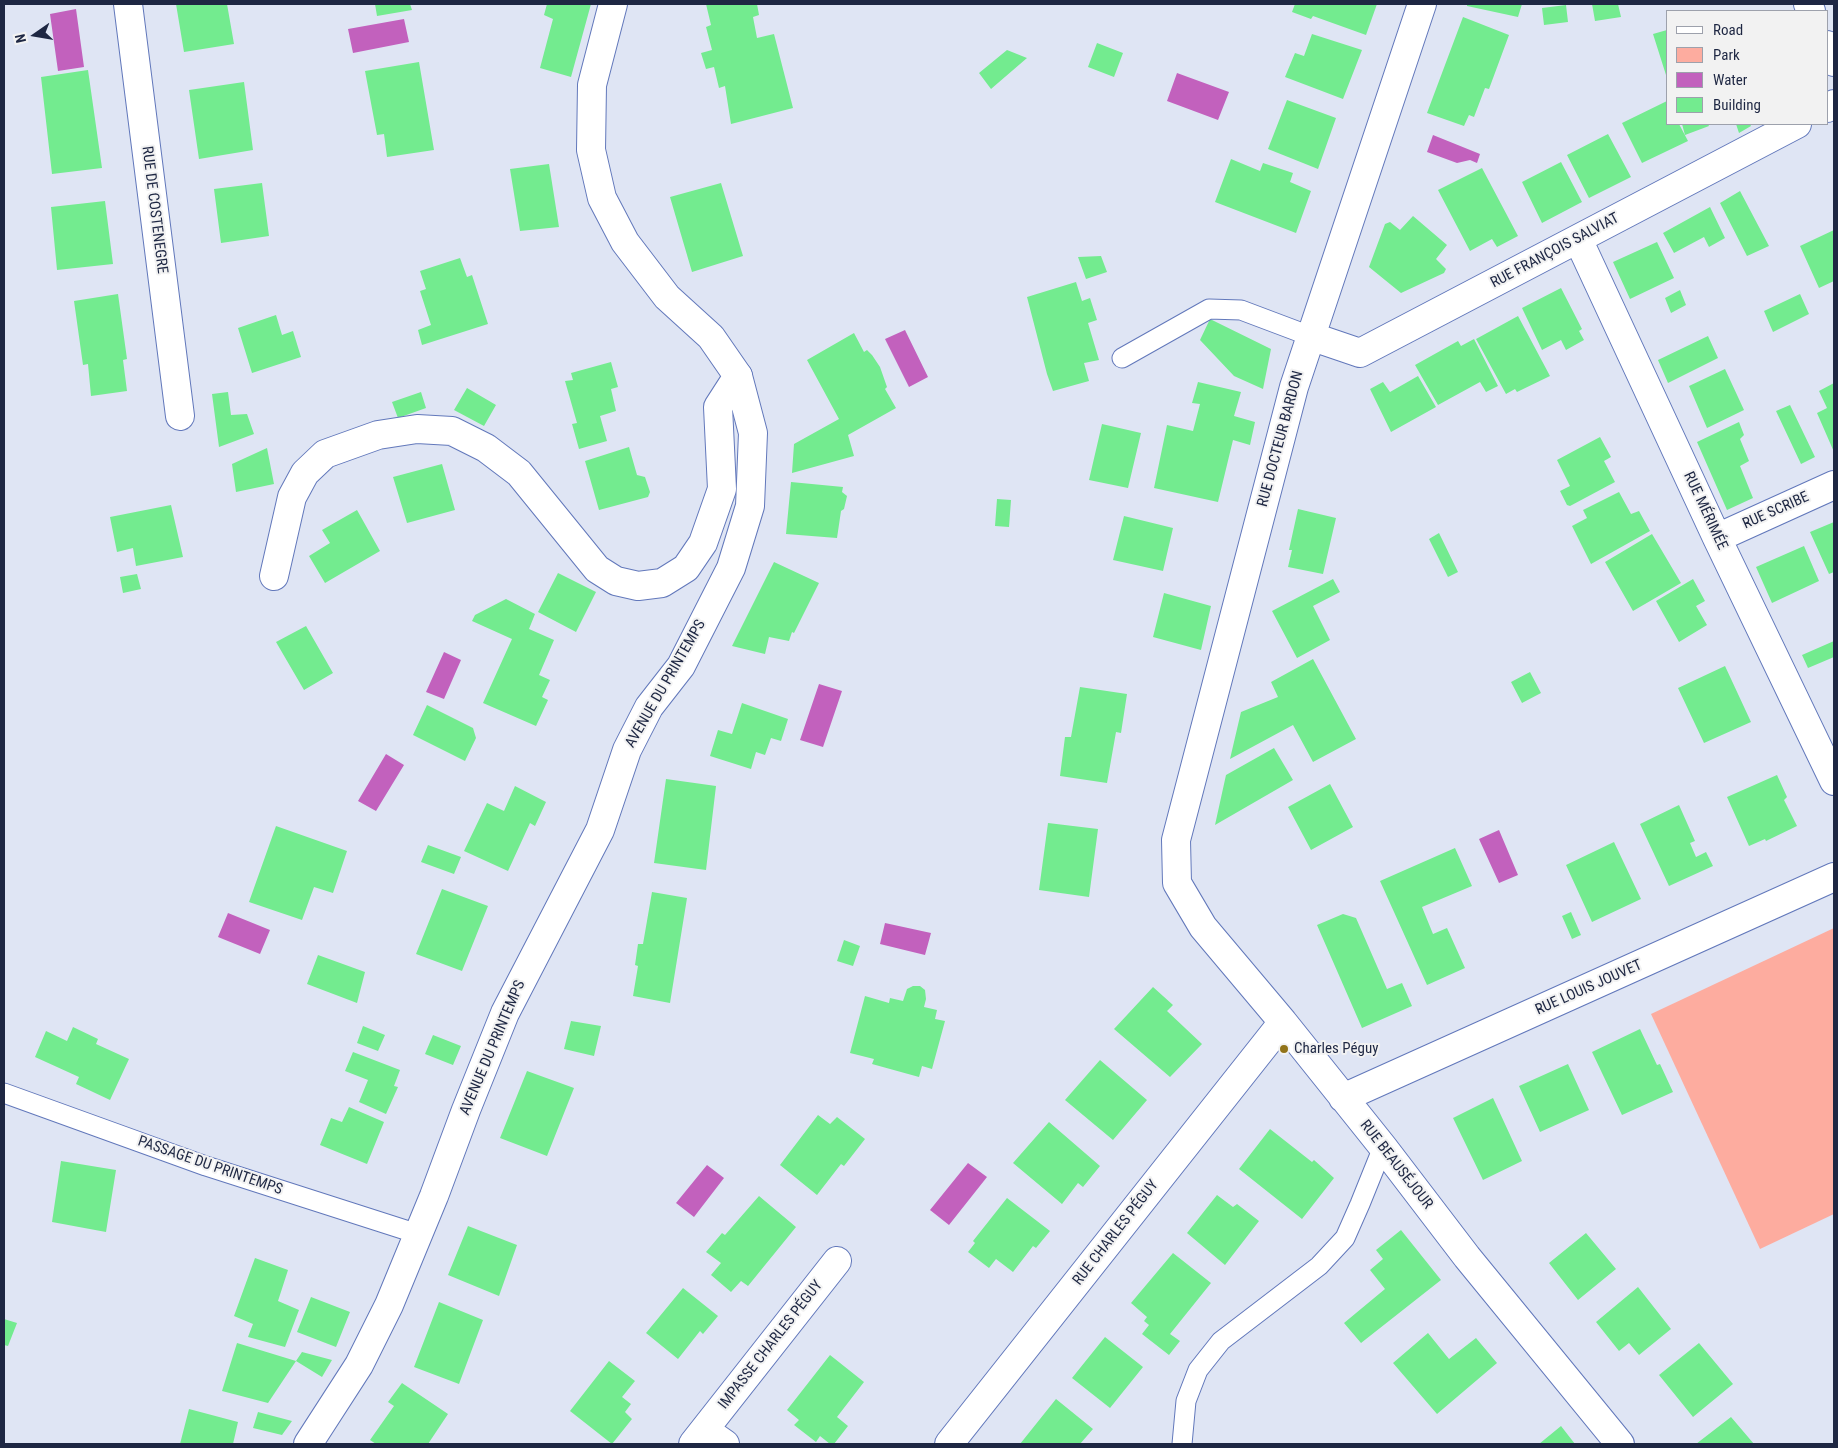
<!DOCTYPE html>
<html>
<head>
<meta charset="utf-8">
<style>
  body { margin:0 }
  #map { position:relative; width:1838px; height:1448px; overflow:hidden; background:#dfe5f4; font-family:"Roboto Condensed",sans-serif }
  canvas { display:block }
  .frame { position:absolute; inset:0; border:5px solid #1e2743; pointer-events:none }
  .legend { position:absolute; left:1666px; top:10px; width:162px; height:115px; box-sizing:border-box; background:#f2f2f2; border:1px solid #9da1ac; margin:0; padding:6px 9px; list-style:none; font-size:15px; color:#1e2743 }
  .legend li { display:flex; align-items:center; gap:10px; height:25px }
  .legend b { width:25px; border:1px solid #9da1ac }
  .north { position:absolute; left:10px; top:10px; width:50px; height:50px; -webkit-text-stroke:4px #f2f2f2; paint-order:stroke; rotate:257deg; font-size:14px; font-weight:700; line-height:20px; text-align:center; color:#1e2743 }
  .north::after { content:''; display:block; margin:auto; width:18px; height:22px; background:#1e2743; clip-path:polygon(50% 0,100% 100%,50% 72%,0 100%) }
</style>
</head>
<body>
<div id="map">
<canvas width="1838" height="1448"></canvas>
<div class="frame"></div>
<ul class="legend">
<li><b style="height:6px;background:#fff"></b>Road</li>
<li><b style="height:14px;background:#fdac9f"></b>Park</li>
<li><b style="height:14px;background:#c261bd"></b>Water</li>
<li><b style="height:14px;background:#73eb8f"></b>Building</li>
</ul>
<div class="north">N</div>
</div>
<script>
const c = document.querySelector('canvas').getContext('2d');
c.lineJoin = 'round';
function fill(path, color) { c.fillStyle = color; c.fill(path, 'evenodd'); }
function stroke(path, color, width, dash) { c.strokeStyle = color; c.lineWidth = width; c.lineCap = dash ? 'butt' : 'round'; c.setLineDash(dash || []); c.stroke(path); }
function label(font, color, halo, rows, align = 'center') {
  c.font = font + ' "Roboto Condensed",sans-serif'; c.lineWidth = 4; c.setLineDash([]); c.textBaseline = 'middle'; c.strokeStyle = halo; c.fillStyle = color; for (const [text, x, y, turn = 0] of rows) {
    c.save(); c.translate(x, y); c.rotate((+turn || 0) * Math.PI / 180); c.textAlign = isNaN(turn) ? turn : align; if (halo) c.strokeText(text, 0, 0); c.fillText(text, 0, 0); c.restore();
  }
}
fill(new Path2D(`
  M 1834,928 L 1834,1214 L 1760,1249 L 1651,1014 Z`), '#fdac9f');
fill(new Path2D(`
  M 76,9 L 84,67 L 58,71 L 50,14 Z
  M 404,19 L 409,42 L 353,53 L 348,29 Z
  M 1177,73 L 1229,92 L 1218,120 L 1167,101 Z
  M 1433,135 L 1480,154 L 1477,163 L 1470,160 L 1457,163 L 1427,152 Z
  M 905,330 L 928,377 L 909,387 L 885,339 Z
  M 444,652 L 461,660 L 444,699 L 426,692 Z
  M 819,684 L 842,691 L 823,747 L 800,740 Z
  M 386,754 L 404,765 L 376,811 L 358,801 Z
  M 1499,830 L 1518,875 L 1499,883 L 1479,839 Z
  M 228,913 L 270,930 L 260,954 L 218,937 Z
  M 885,923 L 931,933 L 925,955 L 880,944 Z
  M 968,1163 L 987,1177 L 949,1225 L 930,1210 Z
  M 707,1165 L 724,1178 L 694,1217 L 676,1203 Z`), '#c261bd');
fill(new Path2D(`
  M 176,4 L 227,4 L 234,44 L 184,52 Z
  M 375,4 L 410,4 L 412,10 L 377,16 Z
  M 547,4 L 591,4 L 571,77 L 540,68 L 553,19 L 544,15 Z
  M 706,4 L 757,4 L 759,15 L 753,17 L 757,38 L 774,34 L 793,108 L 731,124 L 725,86 L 719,88 L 714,67 L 706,69 L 701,53 L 712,50 L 706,27 L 711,25 Z
  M 1295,4 L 1377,4 L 1366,35 L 1313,16 L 1311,19 L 1292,12 Z
  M 1467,4 L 1522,4 L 1518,17 L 1467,6 Z
  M 1592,4 L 1618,4 L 1621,17 L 1595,21 Z
  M 1566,5 L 1568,22 L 1544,25 L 1542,8 Z
  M 1463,17 L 1509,35 L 1489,89 L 1485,88 L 1474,117 L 1469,115 L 1464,126 L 1427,113 Z
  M 1667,30 L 1667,75 L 1666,75 L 1653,34 Z
  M 1312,34 L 1362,50 L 1343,99 L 1285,77 L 1295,53 L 1304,56 Z
  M 1097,43 L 1123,53 L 1114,77 L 1088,67 Z
  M 1007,50 L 1027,58 L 991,89 L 979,73 Z
  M 419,62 L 434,150 L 387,157 L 384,134 L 377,135 L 365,71 Z
  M 88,70 L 102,168 L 52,174 L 41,77 Z
  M 244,82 L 253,150 L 199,159 L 189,90 Z
  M 1287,100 L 1336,118 L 1318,169 L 1268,149 Z
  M 1667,101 L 1667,124 L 1679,124 L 1688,141 L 1642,163 L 1622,123 Z
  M 1682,124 L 1708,124 L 1709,126 L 1685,135 Z
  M 1736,124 L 1750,124 L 1751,126 L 1739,133 Z
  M 1608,134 L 1631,177 L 1589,198 L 1567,155 Z
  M 1231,159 L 1260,171 L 1263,163 L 1293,173 L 1290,182 L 1311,191 L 1296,233 L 1215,202 Z
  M 1561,162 L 1582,202 L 1542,223 L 1522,182 Z
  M 549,164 L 559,227 L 520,231 L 510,169 Z
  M 1482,168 L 1518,236 L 1497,247 L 1492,239 L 1470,251 L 1438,190 Z
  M 262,183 L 269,236 L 221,243 L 214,189 Z
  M 721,183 L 743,256 L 692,272 L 670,197 Z
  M 1740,191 L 1769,246 L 1747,256 L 1720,203 Z
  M 105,201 L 113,264 L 57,270 L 51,207 Z
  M 1710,207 L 1725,238 L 1709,247 L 1704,237 L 1674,253 L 1663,233 Z
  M 1413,216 L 1447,245 L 1436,259 L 1446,269 L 1444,273 L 1401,293 L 1369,267 L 1385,224 L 1390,222 L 1400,230 Z
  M 1834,230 L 1834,281 L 1819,288 L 1800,246 Z
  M 1657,242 L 1674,278 L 1630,299 L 1613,262 Z
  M 1101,256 L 1107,272 L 1086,279 L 1078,257 Z
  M 460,258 L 467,277 L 472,275 L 488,324 L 422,345 L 418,330 L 431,325 L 420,291 L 426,289 L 420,271 Z
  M 1076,282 L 1082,301 L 1090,298 L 1097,320 L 1088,323 L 1099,360 L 1084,363 L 1089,381 L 1053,391 L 1047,374 L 1027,297 Z
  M 1561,288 L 1582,329 L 1579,331 L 1584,340 L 1566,350 L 1561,340 L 1542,350 L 1522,308 Z
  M 1680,290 L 1686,305 L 1671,313 L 1665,298 Z
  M 118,294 L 127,359 L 123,360 L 127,391 L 91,396 L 88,364 L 83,365 L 74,301 Z
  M 1800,294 L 1809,314 L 1773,332 L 1764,311 Z
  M 276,315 L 282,335 L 293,331 L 301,357 L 252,373 L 238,328 Z
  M 1518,316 L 1550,376 L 1517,392 L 1515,389 L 1506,394 L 1476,339 Z
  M 1210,319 L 1271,349 L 1263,389 L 1234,376 L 1200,340 Z
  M 854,333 L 864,352 L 867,350 L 872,355 L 880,367 L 887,387 L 885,389 L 896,408 L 848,435 L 854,456 L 792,473 L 794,444 L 839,419 L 807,360 Z
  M 1708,336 L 1718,358 L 1668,383 L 1658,360 Z
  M 1474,339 L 1498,386 L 1486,392 L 1480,382 L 1438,405 L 1415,365 L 1458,341 L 1461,346 Z
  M 611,362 L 618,387 L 611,389 L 616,411 L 600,416 L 607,441 L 579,449 L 572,424 L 577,423 L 565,381 L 573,380 L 571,373 Z
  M 1725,369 L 1744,410 L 1707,428 L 1689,386 Z
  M 1418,376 L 1436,407 L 1391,432 L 1370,389 L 1383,382 L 1390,392 Z
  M 1198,382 L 1241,392 L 1234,416 L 1255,422 L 1250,445 L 1233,440 L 1218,502 L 1154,488 L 1167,425 L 1193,431 L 1200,404 L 1192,403 Z
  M 1834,383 L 1834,452 L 1817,413 L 1827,408 L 1819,391 Z
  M 467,388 L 496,405 L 484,426 L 454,410 Z
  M 228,392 L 231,415 L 247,414 L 254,434 L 219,447 L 212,394 Z
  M 421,392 L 426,408 L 398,418 L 392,402 Z
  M 1790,405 L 1815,457 L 1801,464 L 1776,411 Z
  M 1739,422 L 1744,435 L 1740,439 L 1749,461 L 1740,466 L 1753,498 L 1727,510 L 1697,442 Z
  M 1102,424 L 1141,433 L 1128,488 L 1089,480 Z
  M 1600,437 L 1611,457 L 1604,461 L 1615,482 L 1570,506 L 1567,505 L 1560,491 L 1570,486 L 1557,460 Z
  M 629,447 L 637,475 L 645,477 L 650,492 L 648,497 L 599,510 L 585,461 Z
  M 267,448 L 274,484 L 236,492 L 232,464 Z
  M 442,464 L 455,510 L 407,523 L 393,477 Z
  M 791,482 L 843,487 L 842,492 L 847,496 L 844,509 L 841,511 L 837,538 L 786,534 Z
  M 1619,492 L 1631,514 L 1639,511 L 1650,531 L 1591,564 L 1572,526 L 1587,518 L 1583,510 Z
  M 997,499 L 1011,500 L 1009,527 L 995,526 Z
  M 171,505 L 183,557 L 136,566 L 133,548 L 117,552 L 110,517 Z
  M 1298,509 L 1336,518 L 1323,574 L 1288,567 L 1292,550 L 1289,550 Z
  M 357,510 L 380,551 L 325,583 L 309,556 L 330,543 L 322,530 Z
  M 1124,516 L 1173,528 L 1163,571 L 1113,560 Z
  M 1834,522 L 1834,572 L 1829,574 L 1810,532 Z
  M 1439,533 L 1458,572 L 1448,577 L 1429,539 Z
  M 1652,534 L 1681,583 L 1633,611 L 1605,562 Z
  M 1804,546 L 1819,581 L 1772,603 L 1756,567 Z
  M 774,562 L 819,583 L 794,633 L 792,632 L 789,641 L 769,637 L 765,654 L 732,646 Z
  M 558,573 L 596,592 L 576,632 L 538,612 Z
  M 137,574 L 141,589 L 123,593 L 120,577 Z
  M 1333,579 L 1340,592 L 1313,606 L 1330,640 L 1297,658 L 1272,611 Z
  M 1693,579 L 1705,601 L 1696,606 L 1707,625 L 1679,642 L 1656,601 Z
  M 1164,593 L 1211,606 L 1201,650 L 1153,637 Z
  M 506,599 L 535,614 L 529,629 L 554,640 L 539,675 L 550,680 L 542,697 L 548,700 L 536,726 L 483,703 L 512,639 L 472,621 L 475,615 Z
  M 306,626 L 333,673 L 304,690 L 276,642 Z
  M 1834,641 L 1834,657 L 1808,668 L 1802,655 Z
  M 1313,659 L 1356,739 L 1313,762 L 1293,725 L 1230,759 L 1241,712 L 1278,697 L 1271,682 Z
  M 1725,666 L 1751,722 L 1704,743 L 1678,688 Z
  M 1530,672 L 1541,693 L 1522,703 L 1511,682 Z
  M 1080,687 L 1127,694 L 1121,733 L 1116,732 L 1107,783 L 1060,776 L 1065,737 L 1071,737 Z
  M 742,703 L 788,719 L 781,741 L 771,738 L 765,755 L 756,752 L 751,769 L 710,756 L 718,730 L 732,734 Z
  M 427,705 L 473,728 L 476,738 L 465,761 L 413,735 Z
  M 1274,748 L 1293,780 L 1215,825 L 1226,775 Z
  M 1777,775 L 1787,797 L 1784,800 L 1797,826 L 1766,841 L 1765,839 L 1749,846 L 1727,797 Z
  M 666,779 L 716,786 L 706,870 L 654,863 Z
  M 1330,784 L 1353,827 L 1311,850 L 1288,807 Z
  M 515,786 L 546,802 L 535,826 L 530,823 L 508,871 L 464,851 L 487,803 L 504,811 Z
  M 1679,805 L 1695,841 L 1690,843 L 1696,857 L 1706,852 L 1713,866 L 1669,886 L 1640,824 Z
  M 1048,823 L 1098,829 L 1089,897 L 1039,890 Z
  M 276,826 L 347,851 L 333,893 L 314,887 L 302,920 L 249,902 Z
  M 1614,842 L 1641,899 L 1592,922 L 1566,865 Z
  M 428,845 L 461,857 L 454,874 L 421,862 Z
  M 1455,848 L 1472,886 L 1422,907 L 1433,934 L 1447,928 L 1465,968 L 1427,985 L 1380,881 Z
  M 442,889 L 488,906 L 462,971 L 416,954 Z
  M 652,892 L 687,898 L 670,1003 L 633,996 L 638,966 L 635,965 L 638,944 L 643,944 Z
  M 1571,912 L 1581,935 L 1572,939 L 1562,916 Z
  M 1343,914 L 1356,918 L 1387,989 L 1402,983 L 1412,1006 L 1362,1028 L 1317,925 Z
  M 844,940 L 860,946 L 853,966 L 837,961 Z
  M 318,955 L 365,972 L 357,1003 L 307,984 Z
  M 913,986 L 920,986 L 925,990 L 926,999 L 924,1007 L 937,1010 L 935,1019 L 945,1021 L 932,1069 L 922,1066 L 919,1077 L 872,1064 L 874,1059 L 850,1053 L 865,996 L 889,1003 L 890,998 L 903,1001 L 907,989 Z
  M 1153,987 L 1173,1005 L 1167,1011 L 1202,1044 L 1170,1077 L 1114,1029 Z
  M 571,1021 L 601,1026 L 594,1056 L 564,1049 Z
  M 363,1026 L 385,1035 L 378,1051 L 357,1043 Z
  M 73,1027 L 98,1039 L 96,1044 L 129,1059 L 110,1100 L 76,1084 L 79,1077 L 35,1057 L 46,1031 L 67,1041 Z
  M 1640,1029 L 1657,1065 L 1660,1064 L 1673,1092 L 1622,1115 L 1592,1052 Z
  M 433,1035 L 461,1046 L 453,1065 L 425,1054 Z
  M 353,1052 L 400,1070 L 394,1086 L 398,1087 L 386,1114 L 359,1102 L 368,1080 L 345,1071 Z
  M 1100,1060 L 1147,1100 L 1113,1140 L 1065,1100 Z
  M 1568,1064 L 1589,1110 L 1540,1132 L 1519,1086 Z
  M 527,1071 L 574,1088 L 547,1156 L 500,1138 Z
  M 1493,1098 L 1522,1161 L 1483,1180 L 1453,1118 Z
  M 349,1107 L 384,1122 L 367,1164 L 320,1145 L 331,1118 L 342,1122 Z
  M 818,1115 L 830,1124 L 837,1117 L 865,1139 L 844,1166 L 841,1164 L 817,1195 L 780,1165 Z
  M 1049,1122 L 1100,1166 L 1083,1187 L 1078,1183 L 1062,1204 L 1013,1163 Z
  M 1270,1129 L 1312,1162 L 1314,1160 L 1334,1178 L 1302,1219 L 1239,1169 Z
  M 61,1161 L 116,1170 L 106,1232 L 52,1222 Z
  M 1217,1195 L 1233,1207 L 1237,1204 L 1259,1221 L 1225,1265 L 1187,1233 Z
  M 759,1196 L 796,1227 L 748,1286 L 741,1281 L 731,1292 L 711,1275 L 721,1263 L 706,1252 L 722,1233 L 725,1235 Z
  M 1007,1198 L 1050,1231 L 1036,1248 L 1033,1246 L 1013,1272 L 996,1259 L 989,1268 L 968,1252 L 975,1243 L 973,1241 Z
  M 468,1226 L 517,1245 L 499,1296 L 448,1275 Z
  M 1401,1230 L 1441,1280 L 1361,1343 L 1344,1323 L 1385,1289 L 1370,1270 L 1383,1259 L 1376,1250 Z
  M 1586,1233 L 1616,1269 L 1578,1300 L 1549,1263 Z
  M 1173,1253 L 1211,1283 L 1170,1334 L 1180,1341 L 1169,1355 L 1142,1334 L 1149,1325 L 1144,1321 L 1147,1317 L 1131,1303 Z
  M 255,1258 L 288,1270 L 278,1301 L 299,1310 L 285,1347 L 248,1337 L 253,1324 L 234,1316 Z
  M 1638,1287 L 1671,1329 L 1639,1355 L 1629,1343 L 1619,1351 L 1596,1322 Z
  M 683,1288 L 718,1316 L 703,1334 L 700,1331 L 678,1359 L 646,1333 Z
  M 311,1297 L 350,1312 L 336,1347 L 297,1332 Z
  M 439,1302 L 483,1320 L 459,1384 L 414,1367 Z
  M 4,1319 L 17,1323 L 8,1346 L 4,1345 Z
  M 1428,1333 L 1449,1359 L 1476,1338 L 1497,1363 L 1437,1414 L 1393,1363 Z
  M 1105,1337 L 1143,1367 L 1110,1408 L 1072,1378 Z
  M 237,1343 L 296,1361 L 268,1403 L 222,1391 Z
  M 1699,1343 L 1733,1384 L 1693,1417 L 1659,1375 Z
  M 302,1352 L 332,1360 L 322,1377 L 296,1361 Z
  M 830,1355 L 864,1382 L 837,1417 L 848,1426 L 834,1444 L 830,1444 L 820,1436 L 816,1442 L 794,1425 L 799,1420 L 787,1410 Z
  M 609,1361 L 635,1381 L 622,1397 L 631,1404 L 625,1412 L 632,1419 L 612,1444 L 570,1411 Z
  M 402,1383 L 448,1414 L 428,1444 L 376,1444 L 370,1440 L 394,1406 L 388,1402 Z
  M 1056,1399 L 1093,1429 L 1080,1444 L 1020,1444 Z
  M 189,1409 L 238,1422 L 233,1444 L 180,1444 Z
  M 258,1412 L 292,1421 L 282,1435 L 253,1428 Z
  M 1731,1417 L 1754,1444 L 1696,1444 Z
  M 1561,1426 L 1575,1444 L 1539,1444 Z`), '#73eb8f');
const service = new Path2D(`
  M 1122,358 L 1209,309 L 1241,310 L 1310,336
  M 4,1093 L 206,1166 L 418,1234
  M 1182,1444 L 1186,1401 L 1198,1370 L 1221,1341 L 1319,1266 L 1345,1238 L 1360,1204 L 1383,1147`);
const minor = new Path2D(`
  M 128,4 L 180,416
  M 1422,4 L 1294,387 L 1176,840 L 1177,883 L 1203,927 L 1283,1022 L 1383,1147 L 1467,1257 L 1620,1444
  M 1808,4 L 1811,11
  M 1827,45 L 1834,62
  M 1827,108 L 1834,104
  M 1578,239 L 1717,538 L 1834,781
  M 1310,336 L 1360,353 L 1797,124
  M 1717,538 L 1834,485
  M 274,576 L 292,497 L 305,473 L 325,454 L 378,435 L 417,429 L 452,431 L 486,448 L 519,473 L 597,569 L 616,581 L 638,586 L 662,583 L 686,568 L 703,543 L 722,489 L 718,407 L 738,376
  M 1343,1098 L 1834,877
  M 705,1430 L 725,1444
  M 693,1444 L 837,1261
  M 949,1444 L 1283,1022`);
const tertiary = new Path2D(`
  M 308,1444 L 359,1365 L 389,1305 L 434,1196 L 466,1110 L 505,1013 L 600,830 L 627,750 L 649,707 L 681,666 L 731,568 L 750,506 L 753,433 L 738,376 L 711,337 L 667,297 L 625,242 L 602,198 L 591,150 L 592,85 L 613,4`);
stroke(service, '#6278bb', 21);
stroke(minor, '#6278bb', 30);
stroke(tertiary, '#6278bb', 30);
stroke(service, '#fff', 19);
stroke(minor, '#fff', 28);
stroke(tertiary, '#fff', 28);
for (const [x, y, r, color] of [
  [1284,1049,5,"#917319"]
]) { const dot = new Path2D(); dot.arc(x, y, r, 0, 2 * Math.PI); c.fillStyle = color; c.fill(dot); stroke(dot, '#f2f2f2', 2); }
label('15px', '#1e2743', '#f2f2f2', [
  ["RUE DE COSTENEGRE",154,210,83],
  ["RUE FRANÇOIS SALVIAT",1555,251,-28],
  ["RUE DOCTEUR BARDON",1281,439,-75],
  ["RUE MÉRIMÉE",1705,511,65],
  ["RUE SCRIBE",1776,511,-24],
  ["AVENUE DU PRINTEMPS",666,684,-60],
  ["RUE LOUIS JOUVET",1589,988,-24],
  ["AVENUE DU PRINTEMPS",493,1048,-67],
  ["RUE BEAUSÉJOUR",1396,1165,52],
  ["PASSAGE DU PRINTEMPS",210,1166,19],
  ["RUE CHARLES PÉGUY",1116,1233,-52],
  ["IMPASSE CHARLES PÉGUY",771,1345,-52]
]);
label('15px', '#1e2743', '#f2f2f2', [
  ["Charles Péguy",1294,1049]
], 'left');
</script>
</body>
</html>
